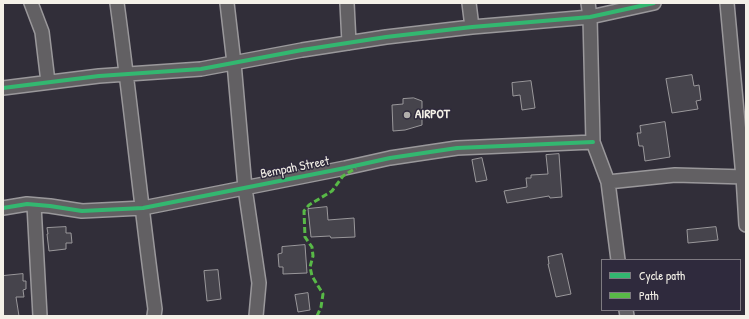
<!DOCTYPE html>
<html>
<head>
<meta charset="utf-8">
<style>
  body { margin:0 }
  #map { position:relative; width:749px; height:319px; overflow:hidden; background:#312e39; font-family:"Patrick Hand",sans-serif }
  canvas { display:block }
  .frame { position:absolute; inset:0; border:4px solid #f4f1e8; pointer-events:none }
  .legend { position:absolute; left:601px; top:259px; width:140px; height:52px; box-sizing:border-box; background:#2f2a3d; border:1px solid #7e7a81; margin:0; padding:5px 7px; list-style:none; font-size:12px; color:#f4f1e8 }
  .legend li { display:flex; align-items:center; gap:8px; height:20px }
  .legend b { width:20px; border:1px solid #7e7a81 }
</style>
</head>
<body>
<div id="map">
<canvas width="749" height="319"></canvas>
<div class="frame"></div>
<ul class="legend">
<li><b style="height:5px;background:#33b770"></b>Cycle path</li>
<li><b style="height:5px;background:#58b947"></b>Path</li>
</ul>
</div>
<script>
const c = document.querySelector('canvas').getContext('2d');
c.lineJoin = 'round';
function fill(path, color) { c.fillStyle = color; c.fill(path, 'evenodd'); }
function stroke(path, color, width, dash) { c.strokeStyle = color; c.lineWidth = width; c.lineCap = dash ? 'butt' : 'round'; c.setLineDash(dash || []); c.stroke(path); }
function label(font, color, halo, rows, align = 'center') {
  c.font = font + ' "Patrick Hand",sans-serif'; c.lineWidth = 3; c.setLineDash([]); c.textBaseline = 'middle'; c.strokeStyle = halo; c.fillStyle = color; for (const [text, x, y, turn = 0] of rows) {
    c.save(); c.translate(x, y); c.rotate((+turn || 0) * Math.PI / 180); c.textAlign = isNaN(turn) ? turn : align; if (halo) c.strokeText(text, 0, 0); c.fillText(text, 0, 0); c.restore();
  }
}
const building = new Path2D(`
  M 692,75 L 694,86 L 699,85 L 701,100 L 696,101 L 698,109 L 672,113 L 666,79 Z
  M 531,81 L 535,108 L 522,110 L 520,95 L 513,96 L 512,83 Z
  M 414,98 L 422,101 L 422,125 L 405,130 L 393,131 L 392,105 L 403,104 L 403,99 Z
  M 665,122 L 670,157 L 645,161 L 643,146 L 639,146 L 637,133 L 641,133 L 640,126 Z
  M 559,154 L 562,197 L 550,198 L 549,196 L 507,203 L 504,191 L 527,187 L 526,178 L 531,178 L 531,175 L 548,174 L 546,155 Z
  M 482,158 L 487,180 L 476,182 L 472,160 Z
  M 327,207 L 328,220 L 354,218 L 355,237 L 331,238 L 330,236 L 311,237 L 308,209 Z
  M 66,227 L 66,233 L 71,233 L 72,243 L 66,243 L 66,249 L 49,251 L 47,234 L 48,234 L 47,228 Z
  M 716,227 L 718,240 L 688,243 L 687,230 Z
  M 305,245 L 307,273 L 283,274 L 283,267 L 279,267 L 278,254 L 282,253 L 282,247 Z
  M 562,254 L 571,294 L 556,297 L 548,264 L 549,264 L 548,257 Z
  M 218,270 L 221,299 L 207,301 L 204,271 Z
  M 23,274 L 23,281 L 26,281 L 26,289 L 23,290 L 24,297 L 16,297 L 19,316 L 3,316 L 3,276 Z
  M 308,293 L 310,310 L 298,312 L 295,295 Z`);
fill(building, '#46444c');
stroke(building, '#9a989b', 1);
const street = new Path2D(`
  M 31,3 L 42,32 L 48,82
  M 117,3 C 131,105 141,207 155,309 L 154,316
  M 227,3 L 234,63 L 245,188 L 259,283 L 256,316
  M 347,3 L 349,43
  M 469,3 L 472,27
  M 588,3 L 590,17 L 593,142 L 608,182 L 618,260
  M 727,3 L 743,177 L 746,225
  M 3,88 L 99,76 L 201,69 L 302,50 L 386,37 L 472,27 L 590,17 L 654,3
  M 608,182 L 675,175 L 746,177
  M 34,205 L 40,316
  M 3,208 L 27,204 L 50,206 L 82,211 L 143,208 L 345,168 L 390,158 L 457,148 L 593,142
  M 626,310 L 627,316`);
stroke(street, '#9a989b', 16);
stroke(street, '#626063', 13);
stroke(new Path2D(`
  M 317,316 L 321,307 L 323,294 L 312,276 L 310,267 L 313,256 L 312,247 L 305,237 L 304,211 L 309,205 L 332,191 L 343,176 L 356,168`), '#58b947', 3, [6, 3]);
stroke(new Path2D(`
  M 3,88 L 99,76 L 201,69 L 302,50 L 386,37 L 472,27 L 590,17 L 654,3
  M 3,208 L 27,204 L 50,206 L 82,211 L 143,208 L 345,168 L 390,158 L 457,148 L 593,142`), '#33b770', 4);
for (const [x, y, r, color] of [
  [407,115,4,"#b0adab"]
]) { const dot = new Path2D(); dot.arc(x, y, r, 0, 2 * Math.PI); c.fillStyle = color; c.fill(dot); stroke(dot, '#2f2a3d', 1.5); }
label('bold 13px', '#f4f1e8', '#2f2a3d', [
  ["AIRPOT",415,115]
], 'left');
label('13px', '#f4f1e8', '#2f2a3d', [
  ["Bempah Street",295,168,-11]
]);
</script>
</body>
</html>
